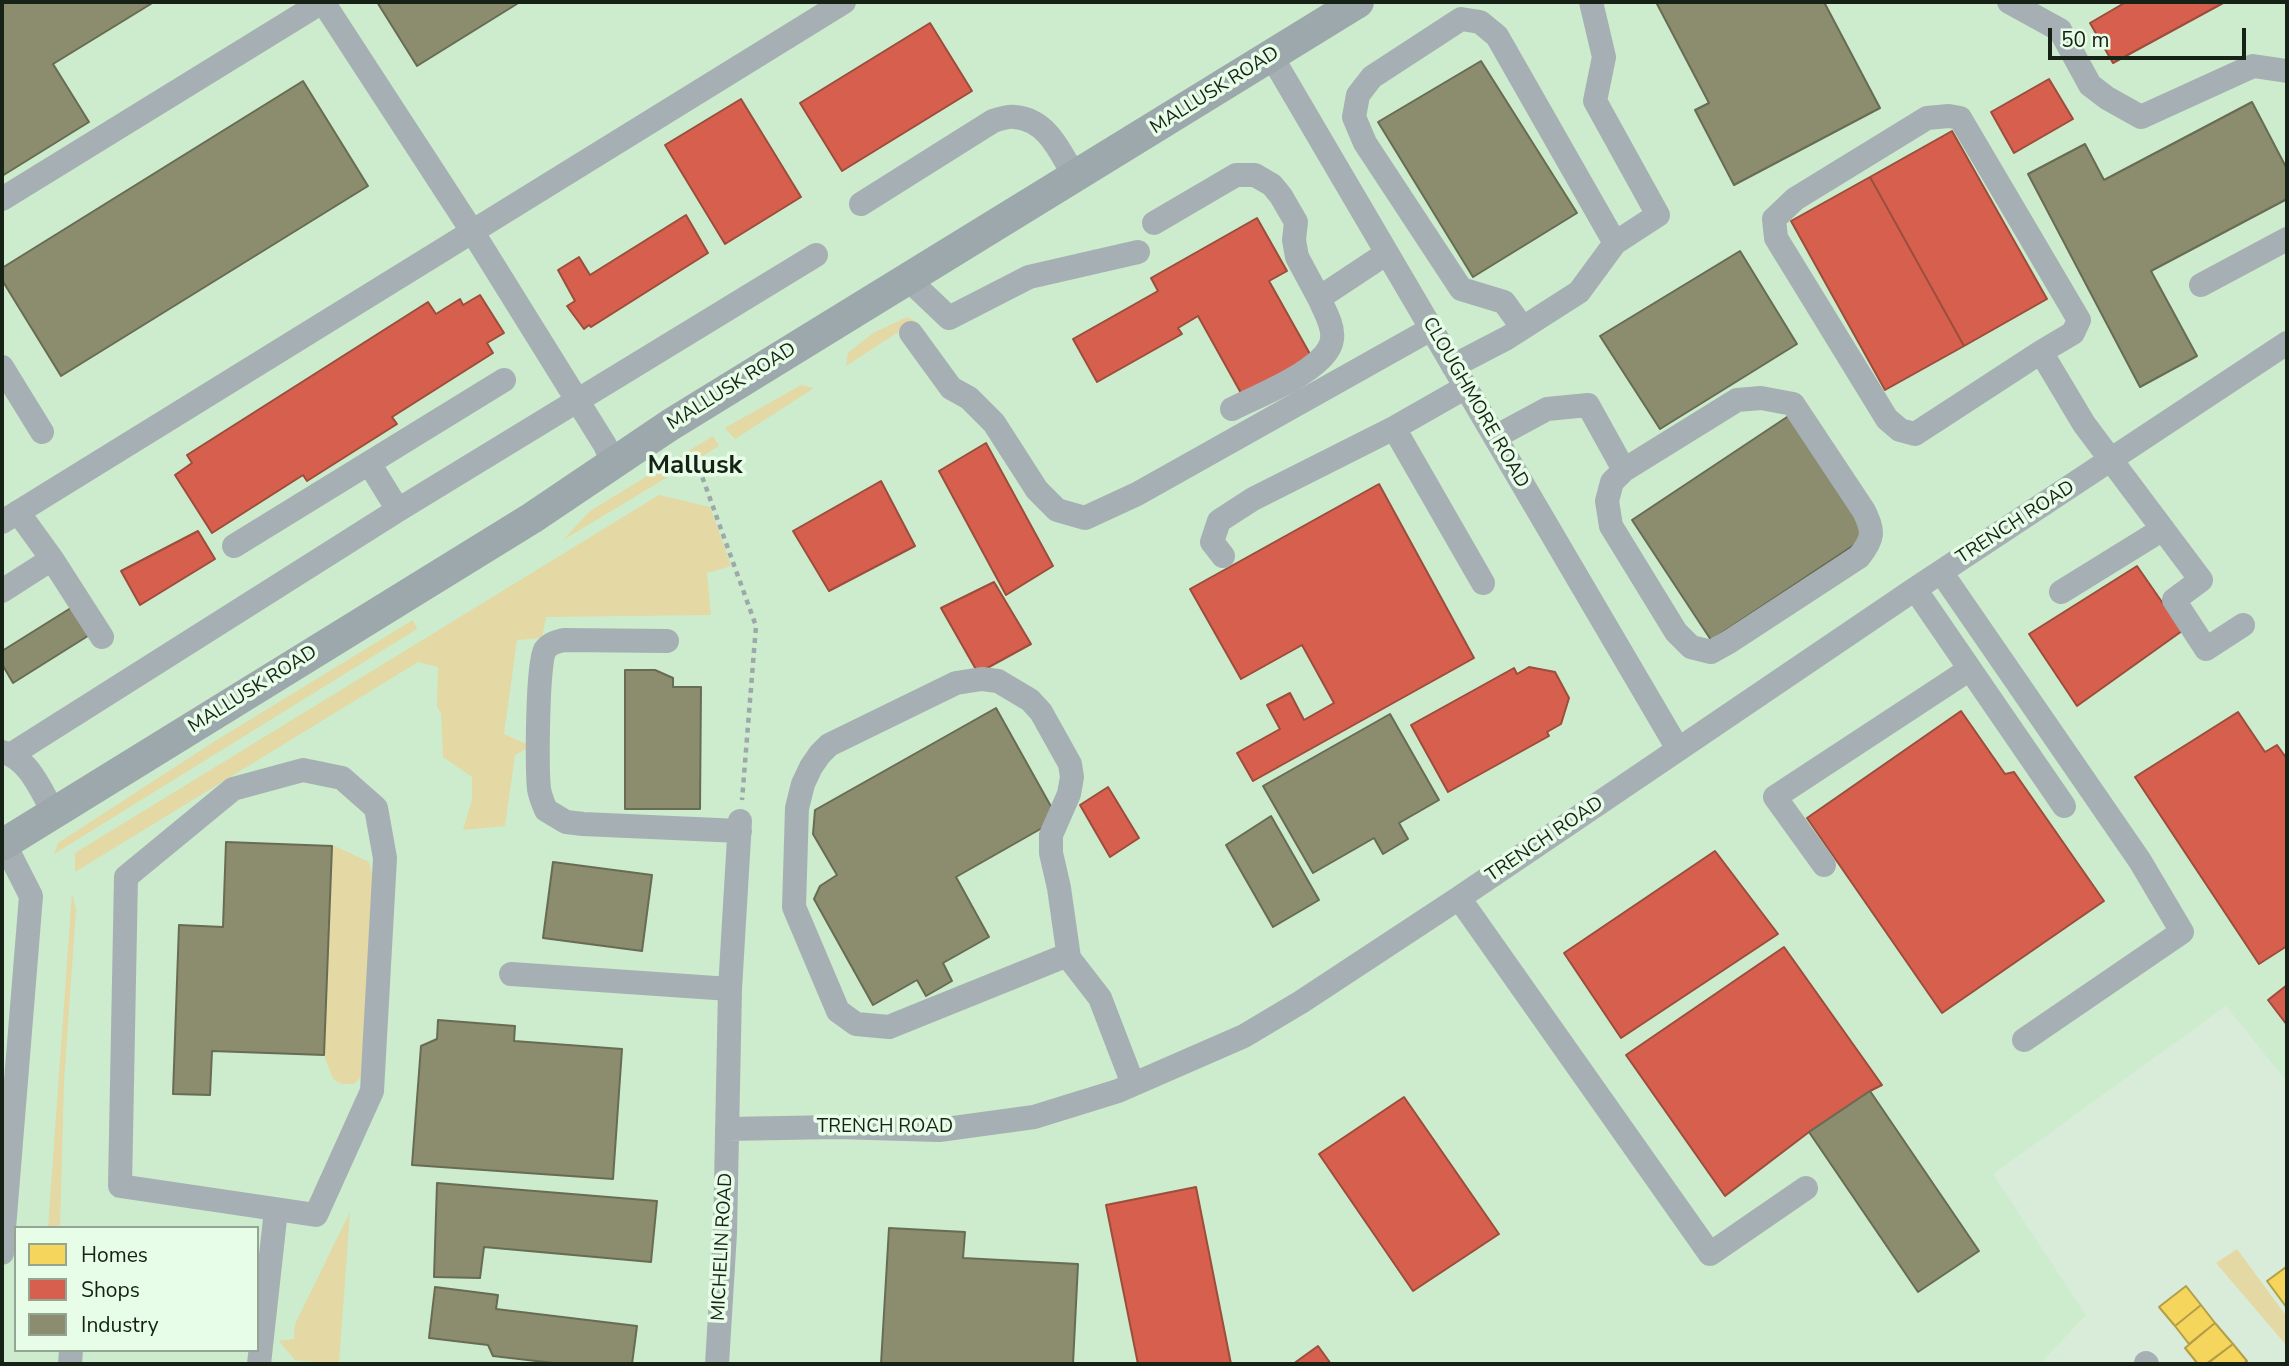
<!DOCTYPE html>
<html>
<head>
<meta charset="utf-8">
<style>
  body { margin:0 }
  #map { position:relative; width:2289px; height:1366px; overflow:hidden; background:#d9ecd9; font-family:"Nunito Sans",sans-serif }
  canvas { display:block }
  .frame { position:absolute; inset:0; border:4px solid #152215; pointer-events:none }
  .legend { position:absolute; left:14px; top:1226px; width:245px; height:126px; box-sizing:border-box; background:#e8fde8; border:2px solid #94a594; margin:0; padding:9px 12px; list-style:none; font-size:21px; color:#152215 }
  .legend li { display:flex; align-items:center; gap:14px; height:35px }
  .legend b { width:35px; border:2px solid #94a594 }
  .scale { position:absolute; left:2048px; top:28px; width:198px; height:32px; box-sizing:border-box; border:4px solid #152215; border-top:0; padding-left:9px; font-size:21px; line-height:24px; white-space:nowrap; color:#152215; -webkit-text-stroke:5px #e8fde8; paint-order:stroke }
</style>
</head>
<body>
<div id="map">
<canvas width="2289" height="1366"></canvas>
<div class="frame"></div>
<ul class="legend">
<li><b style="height:19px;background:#f6d55c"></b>Homes</li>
<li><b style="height:19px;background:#d6604d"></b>Shops</li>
<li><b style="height:19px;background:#8c8c6e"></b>Industry</li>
</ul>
<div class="scale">50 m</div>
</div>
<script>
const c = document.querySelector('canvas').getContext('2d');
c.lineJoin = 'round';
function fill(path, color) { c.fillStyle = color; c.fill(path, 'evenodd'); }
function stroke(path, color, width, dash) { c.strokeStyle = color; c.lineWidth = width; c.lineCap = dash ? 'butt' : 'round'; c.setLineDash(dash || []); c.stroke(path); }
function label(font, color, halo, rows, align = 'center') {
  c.font = font + ' "Nunito Sans",sans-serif'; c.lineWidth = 7; c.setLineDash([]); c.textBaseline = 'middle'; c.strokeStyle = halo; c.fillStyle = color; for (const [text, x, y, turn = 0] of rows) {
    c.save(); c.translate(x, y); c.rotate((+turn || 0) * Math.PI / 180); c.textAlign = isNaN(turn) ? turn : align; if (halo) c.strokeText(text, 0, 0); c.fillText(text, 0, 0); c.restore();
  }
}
fill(new Path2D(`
  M 2,2 L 2287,2 L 2287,1082 L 2226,1006 L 1993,1174 L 2086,1315 L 2040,1364 L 2,1364 ZM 16,1228 L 257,1228 L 257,1350 L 16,1350 Z`), '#cceccd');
fill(new Path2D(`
  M 907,317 L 915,321 L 846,366 L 848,353 L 873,333 Z
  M 801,385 L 814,388 L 735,439 L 725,428 Z
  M 713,436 L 719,446 L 563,540 L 590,511 Z
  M 659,495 L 710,507 L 731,566 L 707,573 L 711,615 L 546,617 L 542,638 L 517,640 L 504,734 L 531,746 L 515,755 L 505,826 L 463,830 L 472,800 L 472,777 L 443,757 L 441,713 L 437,707 L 438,667 L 418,662 L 75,872 L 75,853 Z
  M 413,620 L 417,629 L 54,854 L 58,843 L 212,743 Z
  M 330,844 L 369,862 L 375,883 L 363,1075 L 354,1084 L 342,1084 L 333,1079 L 324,1055 Z
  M 72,893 L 76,910 L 64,1081 L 60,1228 L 48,1228 Z
  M 350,1212 L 339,1364 L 295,1360 L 279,1341 L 294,1339 L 295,1324 Z
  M 2237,1249 L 2287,1317 L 2287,1346 L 2216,1263 Z`), '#e4d8a4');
const homes = new Path2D(`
  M 2286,1267 L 2287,1269 L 2287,1308 L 2267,1281 Z
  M 2186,1286 L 2201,1305 L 2175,1326 L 2159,1307 Z
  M 2201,1305 L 2215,1323 L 2189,1344 L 2175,1326 Z
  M 2215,1323 L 2233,1344 L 2206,1364 L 2198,1364 L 2185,1348 Z
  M 2233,1344 L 2247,1361 L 2243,1364 L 2207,1364 Z`);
fill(homes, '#f6d55c');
stroke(homes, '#b29f47', 2);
const shops = new Path2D(`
  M 2126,2 L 2225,2 L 2113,63 L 2090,23 Z
  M 930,23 L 972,91 L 842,171 L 800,103 Z
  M 2049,79 L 2073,119 L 2014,153 L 1991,112 Z
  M 741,99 L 801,197 L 725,244 L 665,145 Z
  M 1952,131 L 2047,299 L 1964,346 L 1870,177 Z
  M 1870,177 L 1964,346 L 1885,390 L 1791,221 Z
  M 686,215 L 708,253 L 591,327 L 589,325 L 584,329 L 567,306 L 575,301 L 558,270 L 579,257 L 590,275 Z
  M 1257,218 L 1287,271 L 1269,281 L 1315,363 L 1246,402 L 1198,316 L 1178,328 L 1182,334 L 1097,382 L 1073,339 L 1158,291 L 1151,278 Z
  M 480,295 L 504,333 L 487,343 L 493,353 L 392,417 L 397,424 L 307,481 L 303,475 L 212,533 L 175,475 L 192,463 L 187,455 L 428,302 L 436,314 L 460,299 L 463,305 Z
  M 986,443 L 1053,566 L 1006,595 L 939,471 Z
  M 881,481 L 915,546 L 829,591 L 793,531 Z
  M 1379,484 L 1474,658 L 1253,781 L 1237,753 L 1280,729 L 1267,705 L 1290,693 L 1304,720 L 1334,703 L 1302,645 L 1241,679 L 1190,589 Z
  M 198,531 L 215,559 L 140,605 L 121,571 Z
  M 2137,566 L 2182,631 L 2077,706 L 2029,634 Z
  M 994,582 L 1031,644 L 978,673 L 941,608 Z
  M 1529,667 L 1555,672 L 1569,698 L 1561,724 L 1547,732 L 1549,736 L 1448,792 L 1411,725 L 1514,668 L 1517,674 Z
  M 1961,711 L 2005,774 L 2014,772 L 2104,901 L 1942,1013 L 1807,818 Z
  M 2238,712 L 2265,752 L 2277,745 L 2287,759 L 2287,946 L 2259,964 L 2135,777 Z
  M 1108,787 L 1139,838 L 1110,857 L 1080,805 Z
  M 1715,851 L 1778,934 L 1621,1038 L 1564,953 Z
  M 1784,947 L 1882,1085 L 1870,1091 L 1809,1132 L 1725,1196 L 1626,1055 Z
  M 2287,985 L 2287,1025 L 2268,1000 Z
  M 1404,1097 L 1499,1234 L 1413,1291 L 1319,1154 Z
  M 1196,1187 L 1231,1364 L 1138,1364 L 1106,1205 Z
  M 1318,1346 L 1331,1364 L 1293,1364 Z`);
fill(shops, '#d6604d');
stroke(shops, '#9c4d3c', 2);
const industry = new Path2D(`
  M 2,2 L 154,2 L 53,64 L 89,122 L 2,176 Z
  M 377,2 L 520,2 L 417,66 Z
  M 1656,2 L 1824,2 L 1880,108 L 1734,185 L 1695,110 L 1709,103 Z
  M 1481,61 L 1577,213 L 1473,277 L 1378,122 Z
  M 303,81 L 368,186 L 61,376 L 2,280 L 2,268 Z
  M 2252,102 L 2287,169 L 2287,199 L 2151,271 L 2197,356 L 2140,387 L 2028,174 L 2085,144 L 2104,180 Z
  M 1740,251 L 1797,344 L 1660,429 L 1600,336 Z
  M 1790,415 L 1869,535 L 1711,640 L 1632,520 Z
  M 74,606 L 91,634 L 13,683 L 2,664 L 2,651 Z
  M 625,670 L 655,670 L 673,678 L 673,687 L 701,687 L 700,809 L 625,809 Z
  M 996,708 L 1058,819 L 956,877 L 989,937 L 943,963 L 952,981 L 926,996 L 917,980 L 873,1005 L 814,899 L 820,886 L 837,875 L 813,834 L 815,810 Z
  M 1390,714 L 1439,800 L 1399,823 L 1408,839 L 1383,854 L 1374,838 L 1313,873 L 1263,786 Z
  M 1271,816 L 1319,900 L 1273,927 L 1226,845 Z
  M 226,842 L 332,846 L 324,1055 L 212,1051 L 210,1095 L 173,1094 L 179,925 L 223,927 Z
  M 553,862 L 652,875 L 642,951 L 543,938 Z
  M 438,1020 L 515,1026 L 514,1041 L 622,1049 L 613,1179 L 412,1165 L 421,1046 L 437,1039 Z
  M 1870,1091 L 1979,1251 L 1918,1292 L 1809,1132 Z
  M 437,1183 L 657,1201 L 651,1262 L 484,1247 L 480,1278 L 434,1277 Z
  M 889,1228 L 965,1232 L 963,1258 L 1078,1264 L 1073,1364 L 881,1364 Z
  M 435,1287 L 498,1295 L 496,1309 L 637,1326 L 632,1364 L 562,1364 L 493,1356 L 488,1345 L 429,1338 Z`);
fill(industry, '#8c8c6e');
stroke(industry, '#686c53', 2);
stroke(new Path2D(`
  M 699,468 L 756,626 L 742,800`), '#9ea7a9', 4.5, [5, 5]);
stroke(new Path2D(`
  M 323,2 L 472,231 L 605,445 L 613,463
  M 1591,2 L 1604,57 L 1595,101 L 1658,215 L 1615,243
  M 2009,2 L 2060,30 L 2090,85 L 2107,98 L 2141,117 L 2253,66 L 2287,71
  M 1272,57 L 1678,749
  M 2,199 L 322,2
  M 861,204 L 993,121 C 999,119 1008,116 1015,117 C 1048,120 1060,152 1075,177
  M 1154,223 L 1236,175 L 1255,175 L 1272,185 L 1281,196 L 1296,222 L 1294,240 L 1297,257 L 1319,298 L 1387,253
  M 908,279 L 949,318 L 1029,277 L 1138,252
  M 2201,285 L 2287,239
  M 911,333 L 951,388 L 969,398 L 994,423 L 1037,490 L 1057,510 L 1085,518 L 1137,494 L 1431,329
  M 2041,352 L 1915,434 L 1900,430 L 1887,419 L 1776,238 L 1774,219 L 1795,199 L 1927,118 L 1949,116 L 1960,118 L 2079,320 L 2073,333 L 2041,352 L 2084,424 L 2201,580 L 2174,600 L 2206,649 L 2243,625
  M 1453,366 L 1507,338 L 1579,292 L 1615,243 L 1497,36 L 1480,22 L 1461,19 L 1372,77 L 1358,95 L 1354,117 L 1365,143 L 1461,289 L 1504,302 L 1522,327
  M 2,367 L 42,432
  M 1466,387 L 1394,428 L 1483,583
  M 1232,409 C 1257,396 1329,369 1332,339 C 1334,325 1324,310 1319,298
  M 1495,437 L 1547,409 L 1588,405 L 1624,470 L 1737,400 L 1761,398 L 1793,404 L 1864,511 C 1874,532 1874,538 1859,557 L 1729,642 L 1711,652 L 1691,647 L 1676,632 L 1611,526 L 1607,501 L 1612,482 L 1624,470
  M 369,463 L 398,510
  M 18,512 L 52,559 L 102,637
  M 2,522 L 844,2
  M 234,546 L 504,380
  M 1223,556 L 1212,542 L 1219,521 L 1253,499 L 1394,428
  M 1941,572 L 2140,861 L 2182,932 L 2024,1040
  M 1915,589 L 2064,806
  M 2,591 L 52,559
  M 2061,592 L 2163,529
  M 667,641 L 564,640 C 556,642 550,643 545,650 C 537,663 537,769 539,789 C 540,796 543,803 546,810 L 566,822 L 583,824 L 740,831
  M 2,752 C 29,758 41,791 54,813
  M 12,754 L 398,510 L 816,255
  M 303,770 L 342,778 L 376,808 L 385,858 L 372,1091 L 316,1215 L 120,1186 L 126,877 L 233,789 Z
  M 1824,865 L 1775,797 L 1970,669
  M 1459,898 L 1710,1254 L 1806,1188
  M 1069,958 L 1059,888 L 1051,853 L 1051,835 L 1069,794 L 1072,777 L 1070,764 L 1041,712 L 1030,700 L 998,681 L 982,679 L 956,683 L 829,745 L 820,754 L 811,767 L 803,784 L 797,808 L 794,907 L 838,1011 L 856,1024 L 889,1027 L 1060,958 L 1069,958 L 1100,998 L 1133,1084
  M 511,974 L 730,989
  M 727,1129 L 837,1127 L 939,1130 L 1034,1117 L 1118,1091 L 1244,1036 L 1301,1002 L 1459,898 L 1915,589 L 2287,343
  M 2,1253 L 31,896 L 4,843
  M 2146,1363 L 2147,1364
  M 70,1364 L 71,1350
  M 259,1364 L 276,1210
  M 717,1364 L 725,1233 L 730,989 L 740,821`), '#a6b0b4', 24);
stroke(new Path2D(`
  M 2,845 L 532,518 L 670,425 L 1358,2`), '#9ca8ac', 32);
label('19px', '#152215', '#e8fde8', [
  ["MALLUSK ROAD",1215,91,-32],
  ["MALLUSK ROAD",732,387,-32],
  ["CLOUGHMORE ROAD",1475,403,60],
  ["TRENCH ROAD",2016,523,-33],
  ["MALLUSK ROAD",253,690,-32],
  ["TRENCH ROAD",1545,840,-34],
  ["TRENCH ROAD",885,1127],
  ["MICHELIN ROAD",723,1247,-87]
]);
label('bold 26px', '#152215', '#e8fde8', [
  ["Mallusk",695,467]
]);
</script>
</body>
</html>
